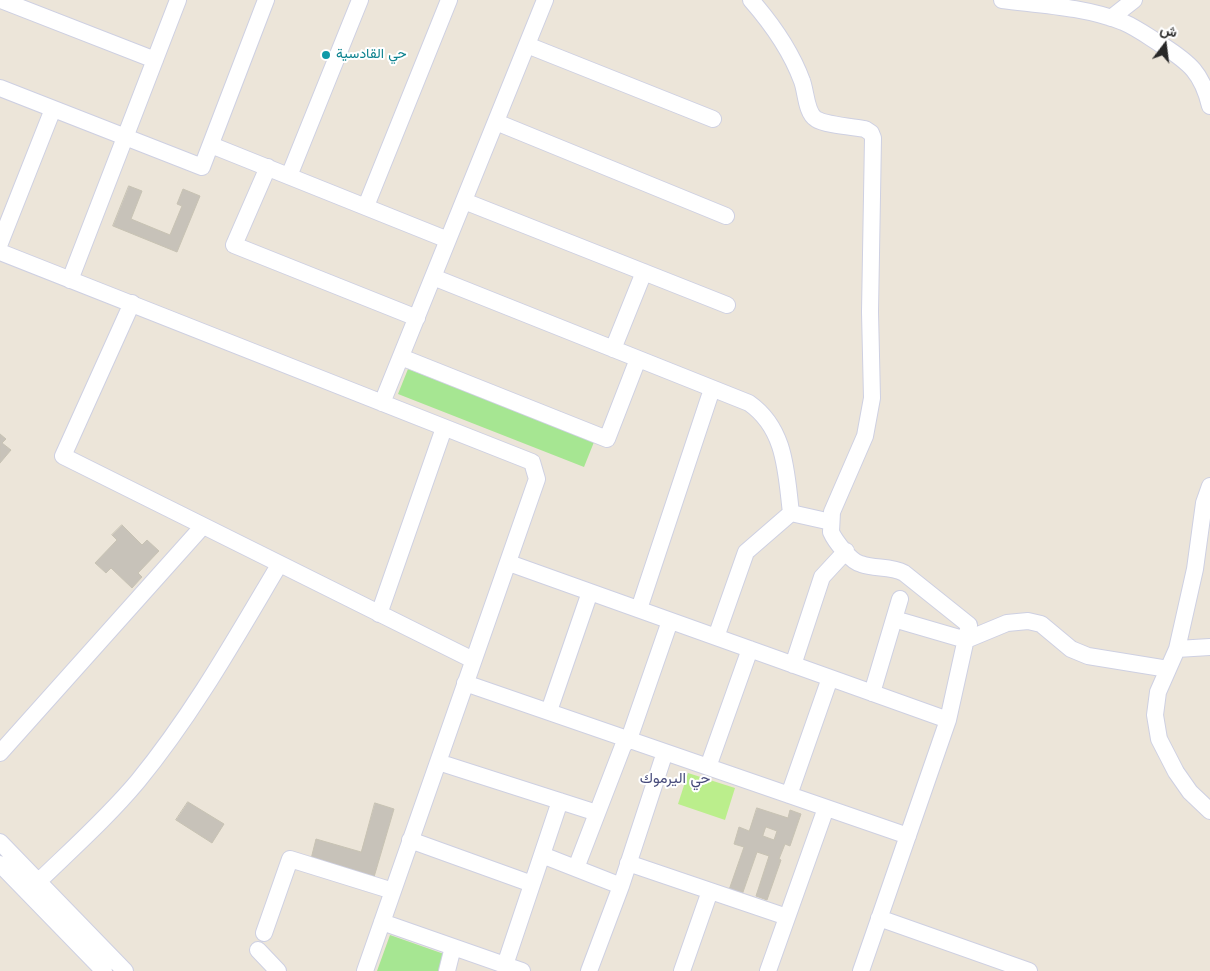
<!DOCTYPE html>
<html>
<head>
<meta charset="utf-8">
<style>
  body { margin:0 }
  #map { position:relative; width:1210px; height:971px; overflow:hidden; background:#ece5d9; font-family:Jost,Vazirmatn,sans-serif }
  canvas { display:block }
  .north { position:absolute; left:1140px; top:20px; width:50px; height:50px; -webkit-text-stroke:4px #fff; paint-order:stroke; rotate:15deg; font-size:14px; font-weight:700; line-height:20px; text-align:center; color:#282828 }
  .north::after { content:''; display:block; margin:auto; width:18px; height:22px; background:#282828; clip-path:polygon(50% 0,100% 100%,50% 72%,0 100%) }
</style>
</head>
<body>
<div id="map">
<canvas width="1210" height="971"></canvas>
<div class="north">ش</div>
</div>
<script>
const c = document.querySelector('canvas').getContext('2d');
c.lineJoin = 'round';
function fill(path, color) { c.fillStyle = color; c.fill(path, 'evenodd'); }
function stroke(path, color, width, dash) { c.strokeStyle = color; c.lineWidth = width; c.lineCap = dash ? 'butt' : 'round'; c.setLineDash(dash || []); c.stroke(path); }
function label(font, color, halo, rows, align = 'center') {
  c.font = font + ' Jost,Vazirmatn,sans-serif'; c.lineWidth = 4; c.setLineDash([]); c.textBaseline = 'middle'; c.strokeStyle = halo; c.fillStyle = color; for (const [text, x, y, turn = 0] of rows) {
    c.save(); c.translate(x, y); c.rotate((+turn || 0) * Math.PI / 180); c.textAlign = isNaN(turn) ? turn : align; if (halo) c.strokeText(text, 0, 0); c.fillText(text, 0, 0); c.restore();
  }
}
fill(new Path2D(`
  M 408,369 L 594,442 L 584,467 L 398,394 Z
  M 390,935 L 444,954 L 439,971 L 377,971 Z`), '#a6e692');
fill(new Path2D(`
  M 688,773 L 735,788 L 725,820 L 678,804 Z`), '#bbee8c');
const building = new Path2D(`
  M 129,186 L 142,191 L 131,219 L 170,235 L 182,206 L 177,204 L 183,189 L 200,196 L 177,252 L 113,226 Z
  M 0,434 L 6,439 L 2,443 L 11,450 L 0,463 Z
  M 122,525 L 142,545 L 147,540 L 159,551 L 138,573 L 142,577 L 132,588 L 111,568 L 106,573 L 95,563 L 117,540 L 112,535 Z
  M 188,802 L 224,824 L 212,843 L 176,820 Z
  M 375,803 L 394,809 L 374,877 L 311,859 L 316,839 L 361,852 Z
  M 757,808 L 788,818 L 790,810 L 801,814 L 790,846 L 785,844 L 779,859 L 781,860 L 767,900 L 756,896 L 769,856 L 757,852 L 742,895 L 729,890 L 744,847 L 734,844 L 739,827 L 749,831 ZM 766,827 L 777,831 L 774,840 L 763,836 Z`);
fill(building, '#c7c2b9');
stroke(building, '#c7c2b3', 1);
const minor = new Path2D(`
  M 1,0 L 155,60
  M 751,0 C 772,24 791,51 802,81 C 806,91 806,113 816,119 C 825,125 854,127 865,129 L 871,133 L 873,138 L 870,312 L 872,398 L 865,436 L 832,512 L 831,532 C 835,541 851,562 861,564 C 875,569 891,566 904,573 L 969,625 L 948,720 L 861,971
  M 1002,0 C 1042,5 1085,7 1123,22 C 1137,28 1149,37 1162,45 C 1190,63 1202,73 1210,106
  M 1111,18 L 1134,0
  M 527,45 L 713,119
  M 0,88 L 202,167 L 266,0
  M 496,122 L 726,216
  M 211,145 L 448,240
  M 268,167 L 234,245 L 417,318
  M 289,176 L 360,0
  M 464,201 L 727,305
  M 366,206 L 449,0
  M 0,243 L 53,109
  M 0,252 L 532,462 L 537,479 L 365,971
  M 433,277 L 749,403 C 786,429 786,472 791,513
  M 70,280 L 178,0
  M 132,303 L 63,456 L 473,660
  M 613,349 L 644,272
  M 401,357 L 607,439 L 638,359
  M 382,403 L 545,0
  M 1210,486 L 1204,503 L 1195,569 L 1177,649 L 1158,692 L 1155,715 L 1159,739 L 1176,772 L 1190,792 L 1210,811
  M 509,563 L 948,720
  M 639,609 L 712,389
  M 379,614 L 444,428
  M 894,619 L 966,640 L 1007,623 L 1028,621 L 1041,624 L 1071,649 L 1088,656 L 1168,669
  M 716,637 L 746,552 L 791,513 L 831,522
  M 1177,649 L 1210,647
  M 793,665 L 822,577 L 846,551
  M 465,683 L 908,836
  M 872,693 L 900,599
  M 549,711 L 590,592
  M 0,753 L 203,526
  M 438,762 L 597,813
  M 708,767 L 750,649
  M 789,795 L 830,678
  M 410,840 L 532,884
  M 0,842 L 125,971
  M 542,855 L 621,886
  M 628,863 L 787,917
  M 0,864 L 104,971
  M 576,868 L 623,746 L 629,739 L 670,621
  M 39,881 C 72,849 108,817 138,781 C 193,714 235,639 279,565
  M 879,918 L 1029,971
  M 382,922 L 522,971
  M 264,933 L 290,859 L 393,891
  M 258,950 L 278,971
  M 505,965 L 560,801
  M 447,971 L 453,947
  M 589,971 L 621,886 L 665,752
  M 682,971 L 710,891
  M 768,971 L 826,808`);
stroke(minor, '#ced0e2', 18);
stroke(minor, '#fff', 16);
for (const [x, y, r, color] of [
  [326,55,5,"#0f9aa8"]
]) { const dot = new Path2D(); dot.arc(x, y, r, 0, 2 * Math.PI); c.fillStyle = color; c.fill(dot); stroke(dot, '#fff', 2); }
label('14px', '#0d838f', '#fff', [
  ["حي القادسية",336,55]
], 'left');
label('15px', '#474b7b', '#fff', [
  ["حي اليرموك",675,779]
]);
</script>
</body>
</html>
